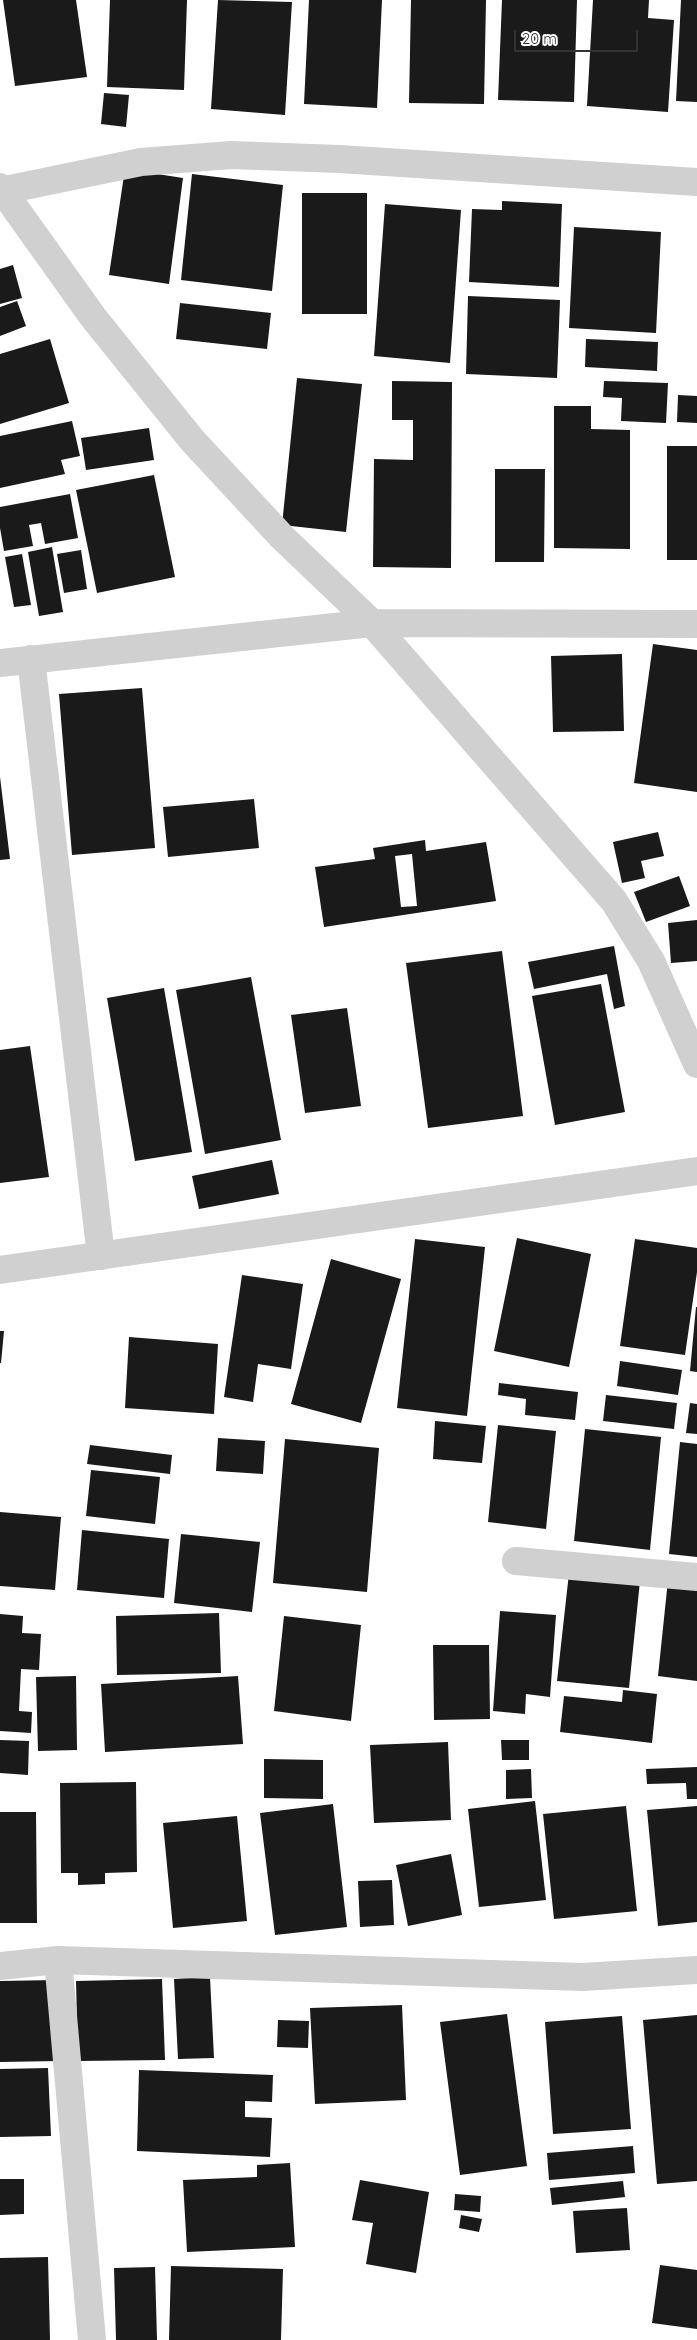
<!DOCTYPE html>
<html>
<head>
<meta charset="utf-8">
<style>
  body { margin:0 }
  #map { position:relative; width:697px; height:2340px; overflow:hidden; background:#fff; font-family:Quicksand,sans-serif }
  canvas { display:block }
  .scale { position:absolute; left:514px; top:30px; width:124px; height:22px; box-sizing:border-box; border:2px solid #333; border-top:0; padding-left:6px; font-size:15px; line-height:18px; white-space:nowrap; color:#333; -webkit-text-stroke:4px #fff; paint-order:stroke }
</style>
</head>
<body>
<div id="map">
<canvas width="697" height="2340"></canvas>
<div class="scale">20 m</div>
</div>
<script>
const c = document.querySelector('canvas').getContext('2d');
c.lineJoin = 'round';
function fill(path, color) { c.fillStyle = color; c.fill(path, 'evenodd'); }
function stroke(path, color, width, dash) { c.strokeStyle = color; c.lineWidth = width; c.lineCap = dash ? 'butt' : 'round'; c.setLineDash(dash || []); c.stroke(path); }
fill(new Path2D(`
  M 3,0 L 76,0 L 87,77 L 15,86 Z
  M 110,0 L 187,0 L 184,90 L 107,87 Z
  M 218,0 L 292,2 L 285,115 L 211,109 Z
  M 309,0 L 382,0 L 377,108 L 304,104 Z
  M 411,0 L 486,0 L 484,104 L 409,103 Z
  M 502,0 L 577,0 L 574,102 L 498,100 Z
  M 593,0 L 649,0 L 648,18 L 674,20 L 668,112 L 587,106 Z
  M 681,0 L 697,0 L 697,102 L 676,101 Z
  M 104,93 L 129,95 L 126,127 L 101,124 Z
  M 125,169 L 183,178 L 169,284 L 109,275 Z
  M 192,174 L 283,185 L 272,291 L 181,280 Z
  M 302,193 L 367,193 L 367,314 L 302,314 Z
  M 502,201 L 562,204 L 559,287 L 469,282 L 472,209 L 502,210 Z
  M 385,204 L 461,210 L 450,363 L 374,356 Z
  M 574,227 L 661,232 L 656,333 L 569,328 Z
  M 13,265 L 22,298 L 0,304 L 0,269 Z
  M 468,296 L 560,300 L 557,378 L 466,374 Z
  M 17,301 L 26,326 L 0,336 L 0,307 Z
  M 180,303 L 271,313 L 267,349 L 176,339 Z
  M 50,339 L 69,403 L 0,424 L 0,354 Z
  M 586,339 L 658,342 L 657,371 L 585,367 Z
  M 297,378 L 362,384 L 346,532 L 282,525 Z
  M 392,381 L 452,382 L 451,568 L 373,567 L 374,459 L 413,460 L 413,420 L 392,420 Z
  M 604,381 L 668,383 L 666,423 L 621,421 L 622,398 L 603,397 Z
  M 678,395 L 697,396 L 697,423 L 677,422 Z
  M 554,406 L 591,406 L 591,429 L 630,430 L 630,549 L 554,548 Z
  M 72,421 L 80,456 L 61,460 L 65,474 L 0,488 L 0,436 Z
  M 149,428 L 154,460 L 86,470 L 81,438 Z
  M 667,446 L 697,446 L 697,560 L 667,560 Z
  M 495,469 L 545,469 L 544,562 L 495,562 Z
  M 154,475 L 175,577 L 97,593 L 76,490 Z
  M 70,494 L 78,538 L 45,544 L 41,523 L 29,525 L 33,546 L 4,551 L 0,528 L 0,507 Z
  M 52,547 L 63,612 L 39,616 L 28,552 Z
  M 81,550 L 87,589 L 64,593 L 57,554 Z
  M 22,554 L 31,605 L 14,607 L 5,557 Z
  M 653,644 L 697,650 L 697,792 L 634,783 Z
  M 622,654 L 624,731 L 553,732 L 551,656 Z
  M 142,688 L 155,848 L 72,855 L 59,694 Z
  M 0,777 L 10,859 L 0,860 Z
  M 254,799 L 259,848 L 168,857 L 163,807 Z
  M 658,832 L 664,856 L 641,861 L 645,878 L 622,883 L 613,842 Z
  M 425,840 L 426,851 L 486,842 L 496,901 L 324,927 L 315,867 L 375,859 L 373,848 ZM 412,854 L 417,906 L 401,907 L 395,856 Z
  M 679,876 L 690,906 L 646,922 L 634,892 Z
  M 697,920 L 697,961 L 671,963 L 668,923 Z
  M 614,946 L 625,1006 L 614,1009 L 607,974 L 534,989 L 528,962 Z
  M 502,951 L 523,1116 L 428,1128 L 406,963 Z
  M 251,977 L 281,1140 L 205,1154 L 176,990 Z
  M 601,984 L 625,1112 L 555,1125 L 532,996 Z
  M 164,988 L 192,1152 L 135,1161 L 107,998 Z
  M 347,1008 L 361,1106 L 305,1113 L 291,1015 Z
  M 30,1046 L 49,1177 L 0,1183 L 0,1050 Z
  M 272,1160 L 279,1194 L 199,1209 L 192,1176 Z
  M 517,1238 L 591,1254 L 569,1367 L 494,1351 Z
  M 415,1239 L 485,1247 L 467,1416 L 397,1408 Z
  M 635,1239 L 697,1248 L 697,1272 L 685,1355 L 620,1346 Z
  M 331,1259 L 401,1279 L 361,1423 L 291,1404 Z
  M 242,1275 L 303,1284 L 291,1369 L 258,1364 L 253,1402 L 224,1397 Z
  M 696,1307 L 697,1307 L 697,1372 L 690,1371 Z
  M 0,1331 L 4,1331 L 1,1363 L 0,1363 Z
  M 129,1337 L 218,1344 L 214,1414 L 125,1408 Z
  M 620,1361 L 682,1370 L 678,1395 L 617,1386 Z
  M 499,1383 L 578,1392 L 575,1420 L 525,1415 L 526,1399 L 498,1395 Z
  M 606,1395 L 677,1403 L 674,1429 L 603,1421 Z
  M 690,1403 L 697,1404 L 697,1434 L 686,1433 Z
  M 435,1421 L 486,1426 L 482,1463 L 433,1459 Z
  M 498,1425 L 556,1431 L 546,1529 L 488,1522 Z
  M 585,1429 L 661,1437 L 650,1550 L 574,1541 Z
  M 218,1438 L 265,1441 L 263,1474 L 216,1471 Z
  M 285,1439 L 379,1448 L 367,1592 L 273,1583 Z
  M 680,1442 L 697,1444 L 697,1557 L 669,1554 Z
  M 90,1445 L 172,1455 L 170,1474 L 87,1464 Z
  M 91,1470 L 160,1477 L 155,1524 L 86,1516 Z
  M 0,1512 L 61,1517 L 55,1590 L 0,1586 Z
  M 82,1530 L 169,1539 L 164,1598 L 77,1590 Z
  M 181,1534 L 260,1542 L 252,1612 L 174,1603 Z
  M 569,1573 L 640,1581 L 629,1688 L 557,1681 Z
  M 668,1580 L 697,1583 L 697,1681 L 658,1676 Z
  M 500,1611 L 556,1615 L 550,1697 L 526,1694 L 525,1714 L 493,1711 Z
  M 219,1613 L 221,1673 L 117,1675 L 116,1616 Z
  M 0,1614 L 23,1616 L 22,1633 L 41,1634 L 39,1670 L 21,1669 L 19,1711 L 32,1712 L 31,1733 L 0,1731 Z
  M 284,1616 L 361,1625 L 351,1721 L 274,1711 Z
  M 433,1645 L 489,1645 L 490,1719 L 434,1720 Z
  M 76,1676 L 77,1750 L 38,1751 L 36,1677 Z
  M 238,1676 L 243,1744 L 105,1752 L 101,1684 Z
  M 623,1690 L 657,1694 L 652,1743 L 560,1732 L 564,1696 L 622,1702 Z
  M 0,1740 L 29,1741 L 28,1775 L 0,1773 Z
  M 501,1740 L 529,1740 L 529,1760 L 502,1760 Z
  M 448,1742 L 451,1820 L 374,1823 L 370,1745 Z
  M 264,1759 L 323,1760 L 323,1799 L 264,1798 Z
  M 697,1767 L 697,1799 L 687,1799 L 686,1783 L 647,1784 L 646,1769 Z
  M 531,1769 L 532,1798 L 506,1799 L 506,1770 Z
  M 136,1782 L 137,1872 L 105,1873 L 105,1884 L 78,1885 L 78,1873 L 61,1873 L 60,1783 Z
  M 535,1801 L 546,1900 L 479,1907 L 468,1809 Z
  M 333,1804 L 347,1927 L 275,1935 L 260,1813 Z
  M 626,1806 L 637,1911 L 554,1919 L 543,1814 Z
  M 697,1806 L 697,1922 L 658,1926 L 647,1810 Z
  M 0,1812 L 36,1812 L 37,1923 L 0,1923 Z
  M 237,1816 L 247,1921 L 173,1928 L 163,1823 Z
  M 451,1854 L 462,1915 L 408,1926 L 396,1865 Z
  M 392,1880 L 394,1925 L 360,1927 L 358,1881 Z
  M 210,1977 L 214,2058 L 178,2059 L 174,1979 Z
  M 162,1979 L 165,2060 L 78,2061 L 76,1981 Z
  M 56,1980 L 59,2061 L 0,2062 L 0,1981 Z
  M 402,2005 L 406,2100 L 315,2104 L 310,2008 Z
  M 507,2014 L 527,2166 L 460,2175 L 440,2022 Z
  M 697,2015 L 697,2181 L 657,2184 L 643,2020 Z
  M 622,2016 L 631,2129 L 553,2134 L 545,2022 Z
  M 278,2020 L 309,2021 L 308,2048 L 277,2047 Z
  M 48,2068 L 51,2136 L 0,2137 L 0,2069 Z
  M 139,2070 L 273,2075 L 272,2102 L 245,2101 L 245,2117 L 272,2118 L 270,2157 L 137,2151 Z
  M 633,2146 L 635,2173 L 549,2180 L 547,2153 Z
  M 290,2163 L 295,2247 L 187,2252 L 183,2180 L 257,2177 L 257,2165 Z
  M 0,2179 L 24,2179 L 24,2214 L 0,2215 Z
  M 360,2180 L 429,2192 L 416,2273 L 366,2264 L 373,2223 L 352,2220 Z
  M 623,2181 L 625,2197 L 552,2205 L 550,2188 Z
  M 455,2194 L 481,2196 L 480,2212 L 454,2210 Z
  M 627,2208 L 630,2250 L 576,2253 L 573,2211 Z
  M 461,2215 L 482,2219 L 479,2232 L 459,2228 Z
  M 48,2257 L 50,2340 L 0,2340 L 0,2258 Z
  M 660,2265 L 697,2270 L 697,2329 L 652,2323 Z
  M 171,2266 L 283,2269 L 281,2340 L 169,2340 Z
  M 155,2267 L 157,2340 L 116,2340 L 114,2268 Z`), '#1a1a1a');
stroke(new Path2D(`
  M 0,187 L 93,317 L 192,440 L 282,537 L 372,623 L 614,901 L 651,961 L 697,1064
  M 0,191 L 141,162 L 231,155 L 339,159 L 697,182
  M 31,659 L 101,1256
  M 0,663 L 372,623 L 697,624
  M 0,1270 L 697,1171
  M 516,1561 L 697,1577
  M 58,1960 L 92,2340
  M 0,1966 L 58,1960 L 583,1977 L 697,1970`), '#d0d0d0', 28);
</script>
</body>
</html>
